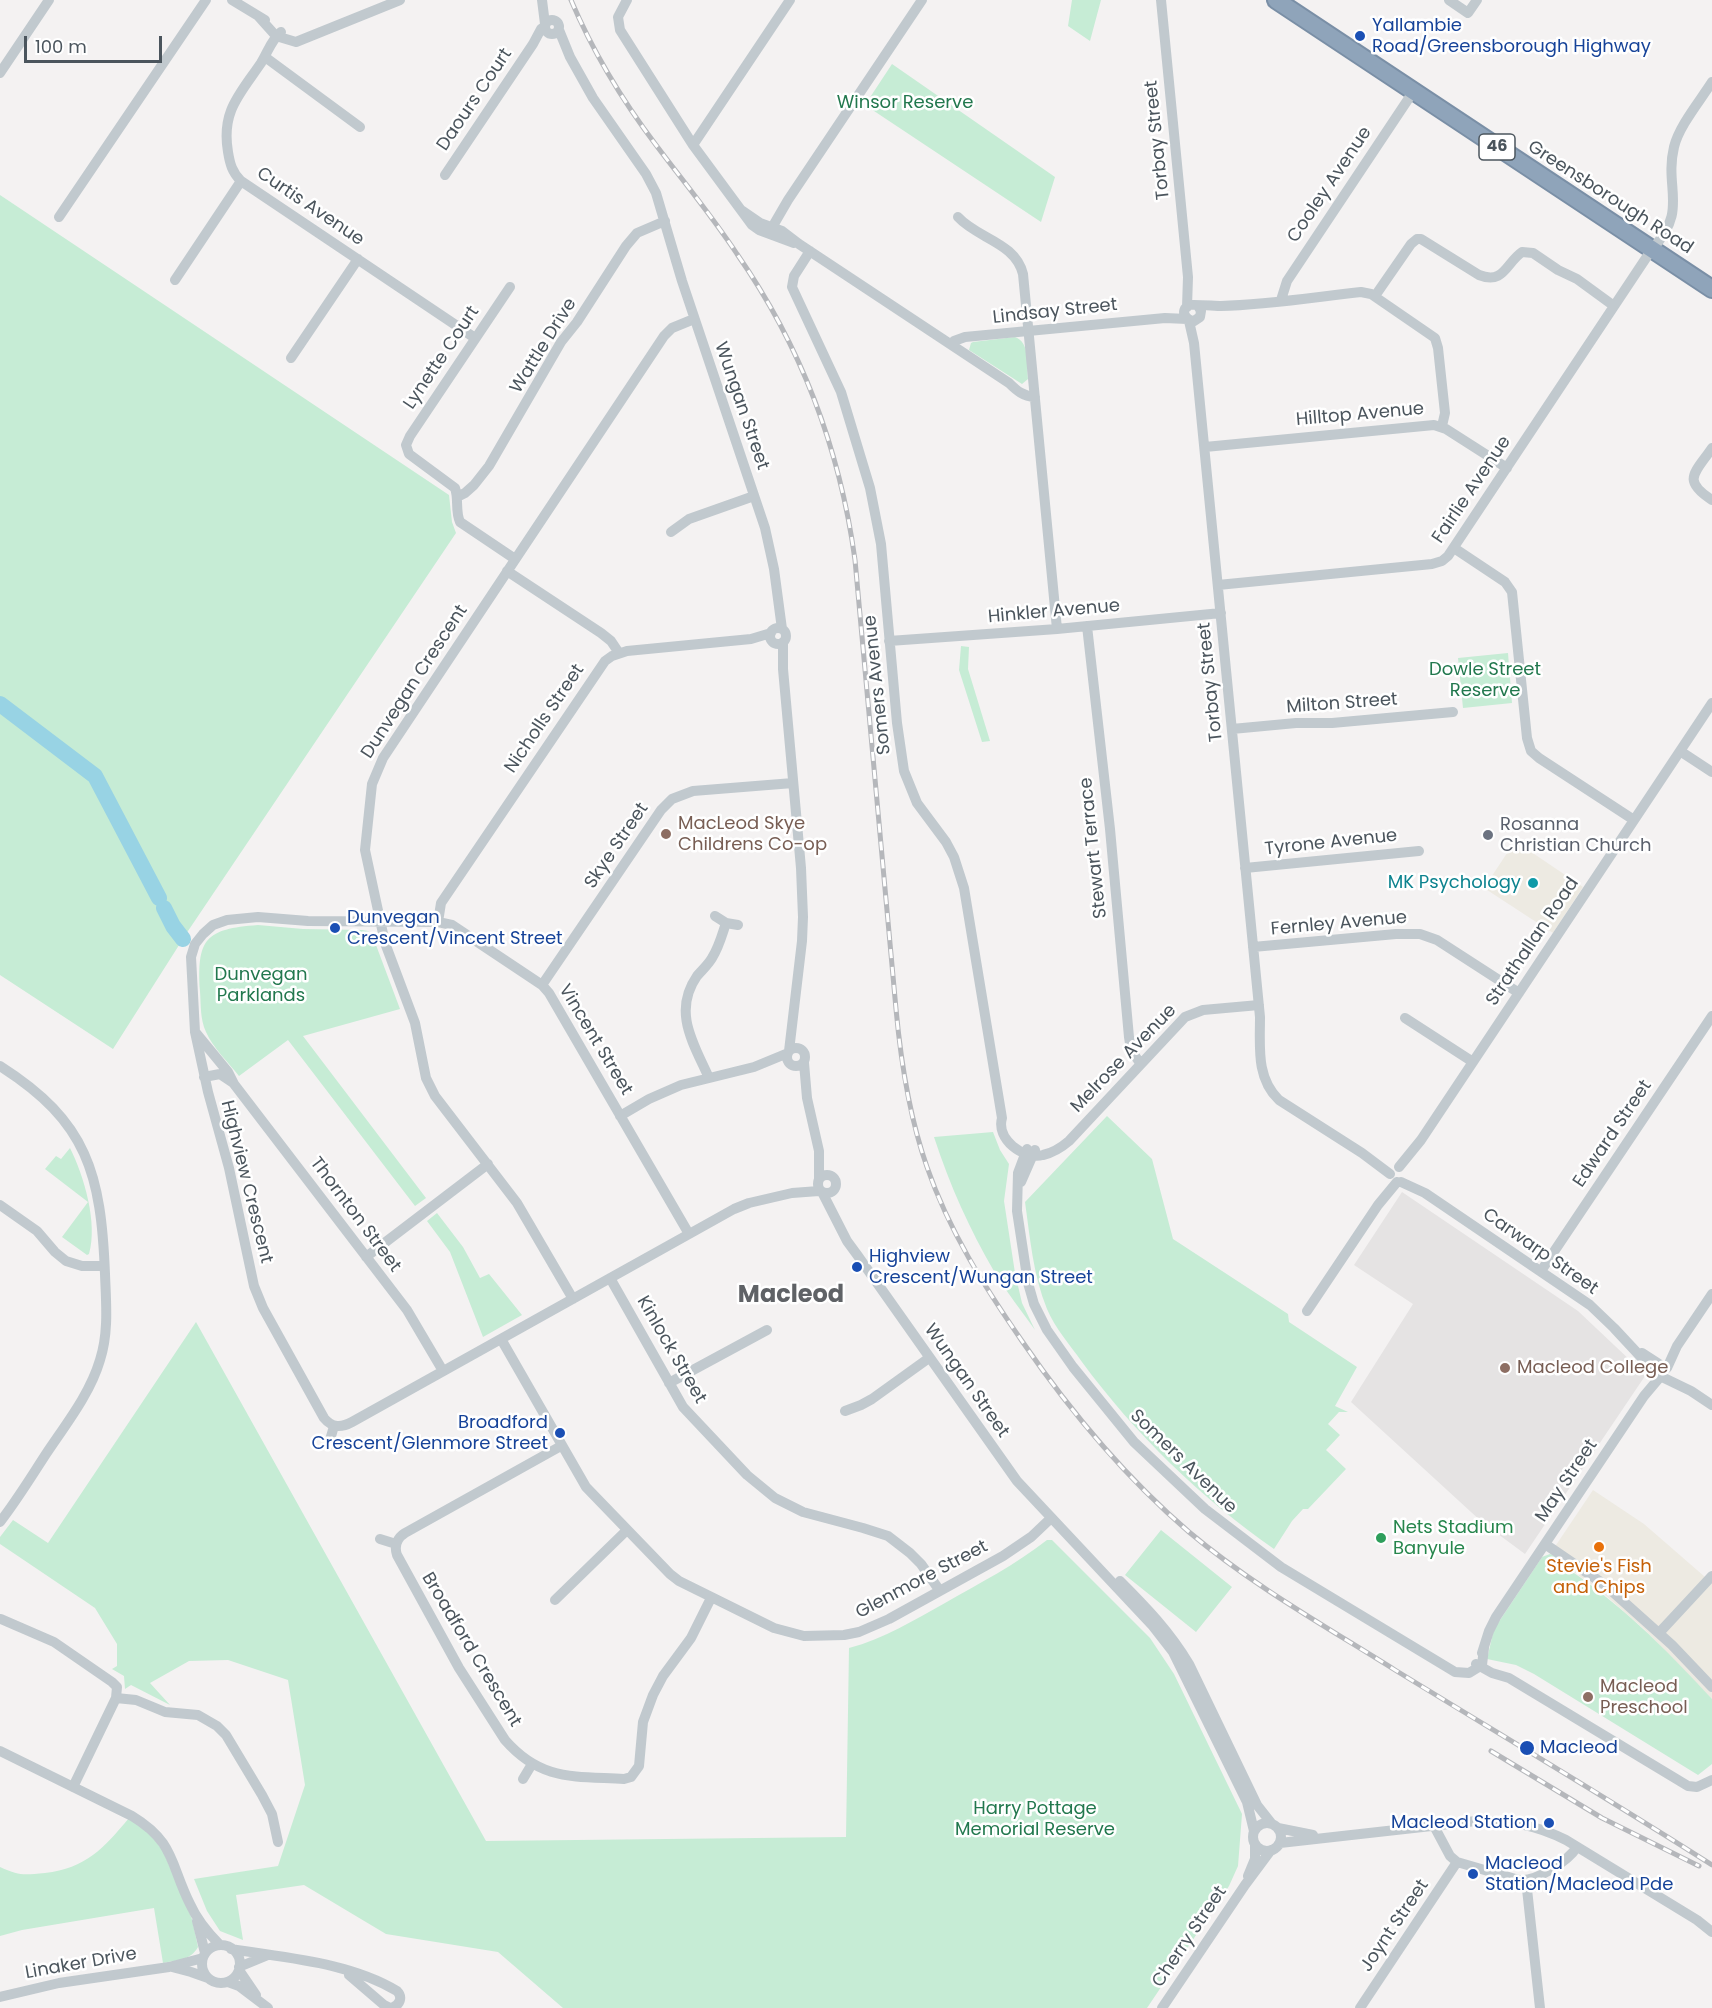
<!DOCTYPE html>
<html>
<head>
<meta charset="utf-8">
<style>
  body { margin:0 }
  #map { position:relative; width:1712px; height:2008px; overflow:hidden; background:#f4f2f2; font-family:Poppins,sans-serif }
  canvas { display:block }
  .scale { position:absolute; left:24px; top:36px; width:138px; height:27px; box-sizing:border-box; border:3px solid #4b555d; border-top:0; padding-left:8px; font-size:18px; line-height:21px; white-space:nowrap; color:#4b555d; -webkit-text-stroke:4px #fff; paint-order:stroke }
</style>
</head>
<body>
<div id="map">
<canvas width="1712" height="2008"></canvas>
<div class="scale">100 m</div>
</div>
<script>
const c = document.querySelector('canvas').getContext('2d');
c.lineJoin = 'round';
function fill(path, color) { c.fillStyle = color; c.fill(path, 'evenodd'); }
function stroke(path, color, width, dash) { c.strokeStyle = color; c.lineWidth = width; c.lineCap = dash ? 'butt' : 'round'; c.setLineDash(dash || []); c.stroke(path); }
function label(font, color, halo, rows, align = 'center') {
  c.font = font + ' Poppins,sans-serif'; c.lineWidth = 5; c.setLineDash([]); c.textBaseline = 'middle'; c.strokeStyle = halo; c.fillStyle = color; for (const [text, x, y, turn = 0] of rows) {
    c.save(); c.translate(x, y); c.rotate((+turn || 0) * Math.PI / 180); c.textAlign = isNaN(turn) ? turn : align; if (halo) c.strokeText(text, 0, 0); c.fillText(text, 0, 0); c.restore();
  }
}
fill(new Path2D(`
  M 1515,841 L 1583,887 L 1553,933 L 1484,888 Z
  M 1593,1490 L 1644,1524 L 1712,1583 L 1712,1699 L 1644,1629 L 1597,1588 L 1559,1562 L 1550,1554 Z`), '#edeae2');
fill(new Path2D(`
  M 1402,1192 L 1578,1311 L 1632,1362 L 1645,1376 L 1525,1554 L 1483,1523 L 1351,1402 L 1413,1304 L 1354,1265 Z`), '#e5e3e3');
fill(new Path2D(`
  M 1072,0 L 1101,0 L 1090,41 L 1068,26 Z
  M 892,64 L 1055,177 L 1041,222 L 865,105 Z
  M 0,195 L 449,495 L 452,522 L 456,533 L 188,931 L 113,1049 L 0,975 Z
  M 1015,337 C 1030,342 1027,365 1028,379 L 1022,384 L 969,350 L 971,343 L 973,342 Z
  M 961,646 L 969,647 L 968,669 L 990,741 L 982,742 L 959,670 Z
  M 1508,653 L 1512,703 L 1463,708 L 1458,658 Z
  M 258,925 L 303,929 L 362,930 L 368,931 L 373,937 L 400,1009 L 303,1036 L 426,1198 L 415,1206 L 288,1040 L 239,1076 C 229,1063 213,1048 206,1032 C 200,1019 201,1005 200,991 C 197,939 205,929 258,925 Z
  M 1107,1116 L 1152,1159 L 1173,1239 L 1288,1314 L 1289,1322 L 1357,1367 L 1335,1406 L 1348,1412 L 1339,1412 L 1328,1424 L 1340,1435 L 1326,1450 L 1346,1469 L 1308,1509 L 1303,1509 L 1292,1521 L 1274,1549 C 1201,1498 1135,1434 1082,1362 C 1070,1345 1055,1328 1047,1309 C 1033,1275 1030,1237 1025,1202 Z
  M 993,1132 L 1000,1150 L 1009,1164 L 1004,1201 L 1015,1273 L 1022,1303 L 1035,1330 C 1022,1311 1007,1293 995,1273 C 969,1228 950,1186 934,1137 Z
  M 70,1148 C 84,1176 98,1223 89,1254 L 87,1255 L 62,1237 L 88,1202 L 45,1169 L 56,1156 L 61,1159 Z
  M 437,1213 L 463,1247 L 480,1278 L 489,1274 L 522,1315 L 483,1337 L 450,1252 L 427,1221 Z
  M 196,1322 L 486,1841 L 846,1837 L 849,1648 C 884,1639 914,1620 945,1603 C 980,1583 1015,1565 1047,1540 L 1052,1540 L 1150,1638 L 1174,1674 L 1242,1814 L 1238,1866 L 1229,1886 L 1147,2008 L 563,2008 L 498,1952 L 386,1934 L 304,1885 L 236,1895 L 243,1940 L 220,1931 L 207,1911 L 194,1879 L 278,1866 L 305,1785 L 288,1680 L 228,1660 L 189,1661 L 150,1683 L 170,1705 L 131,1685 L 125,1689 L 124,1676 L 112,1669 L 117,1666 L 117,1644 L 95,1608 L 0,1544 L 0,1537 L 13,1520 L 48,1543 Z
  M 1161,1530 L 1232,1587 L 1196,1632 L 1125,1575 Z
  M 1550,1554 L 1560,1559 L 1559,1563 C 1618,1601 1664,1647 1712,1699 L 1712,1764 L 1698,1775 L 1534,1674 L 1516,1665 L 1487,1659 L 1494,1629 L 1542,1557 Z
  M 129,1818 L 151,1835 L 163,1851 L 192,1919 L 198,1947 C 190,1961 177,1960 163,1963 L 154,1908 L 22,1930 L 0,1936 L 0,1867 C 20,1876 23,1875 45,1873 C 86,1868 103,1849 129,1818 Z`), '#c6ecd5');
stroke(new Path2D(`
  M 0,704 L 95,776 L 159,898
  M 164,908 L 173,926 L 183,939`), '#98d3e4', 16);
const highway = new Path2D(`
  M 1276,0 L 1712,289`);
stroke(highway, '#7a8fa6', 20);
stroke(new Path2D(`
  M 232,0 L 265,20
  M 542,0 L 545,24
  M 627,0 L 618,17 L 620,30 L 693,145 L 752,225 L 759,230 L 794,243
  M 1161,0 L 1188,277 L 1187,307
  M 1449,0 L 1468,13 L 1477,0
  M 259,17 L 276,36 L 296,42 L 400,0
  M545 27a7 7 0 1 1 14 0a7 7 0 1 1-14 0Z
  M 559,30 L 570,57 L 593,98 L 646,174 L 656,193 L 682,281 L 765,528 L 774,569 L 782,629
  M 281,32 C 271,40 268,52 261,63 C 240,94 221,111 228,152 C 230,164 232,172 241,181 L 475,338
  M 265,57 L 360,127
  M 0,73 L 49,0
  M 693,145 L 790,0
  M 445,175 L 533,44 L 541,29 L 545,26
  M 741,210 L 760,223 L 782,231 L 799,244 L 1009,383 C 1017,391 1023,396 1035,397
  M 59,217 L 206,0
  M 958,217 C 978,239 1015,242 1023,274 L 1057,629
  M 770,231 L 788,200 L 922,0
  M 810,251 L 794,276 L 792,287 L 841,392 L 870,488 L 881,544 L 897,723 L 904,771 L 917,803 L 946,842 L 954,857 L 964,888 L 1002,1118 C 996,1139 1023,1160 1043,1155 C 1052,1153 1062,1147 1069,1141 L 1185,1017 L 1203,1010 L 1259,1005
  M 175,280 L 241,181
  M 510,287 L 410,436 L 406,445 L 409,454 L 455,488 C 459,499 455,511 460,522 L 515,559
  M 1375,296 L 1411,244 L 1417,239 L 1421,239 L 1479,275 C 1504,285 1506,263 1522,252 L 1533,253 L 1558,270 L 1577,279 L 1614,306
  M 1281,300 L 1287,281 L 1413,92
  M 1198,306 L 1201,311 L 1200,317 L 1194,321 C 1186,320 1179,311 1189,305 C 1191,304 1216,306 1221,306 C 1266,305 1316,297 1361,292 L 1371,294 L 1435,338 L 1438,348 L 1445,413 L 1442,426
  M 1189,321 L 1194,343 L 1260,1017 C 1260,1047 1256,1078 1279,1100 L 1362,1153 L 1390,1174
  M 951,344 L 954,341 L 965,337 L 1165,318 L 1187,319
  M 291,358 L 358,259
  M 1205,447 L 1434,425 L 1446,429 L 1507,468
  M 1712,448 C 1695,473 1681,480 1712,500
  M 457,497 L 465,493 L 474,485 L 489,466 L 561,342 L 577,322 L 626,246 L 637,233 L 665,221
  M 671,532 L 689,519 L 754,496
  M 1454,548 L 1505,582 L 1512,592 L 1527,738 L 1531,751 L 1539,758 L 1634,820
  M 507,571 L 601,633 L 611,641 L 619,653
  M 1218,585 L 1432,564 L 1442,561 L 1448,556 L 1652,249 C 1689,210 1664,189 1674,147 C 1679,126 1700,101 1712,82
  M 1087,626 L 1110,829 L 1129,1037 L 1131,1050 L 1140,1063
  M770 636a8 8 0 1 1 16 0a8 8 0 1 1-16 0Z
  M 889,641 L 1057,629 L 1221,613
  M 783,642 L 783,669 L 801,868 L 803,917 L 802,941 L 789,1051
  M 1232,729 L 1296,723 L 1332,723 L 1453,712
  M 1680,751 L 1712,772
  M 1245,868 L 1419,851
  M 715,916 L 726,923 L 738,925
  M 438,922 L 441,903 L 605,661 L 612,656 L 627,651 L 751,639 L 771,633
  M 1253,947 L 1396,934 L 1420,934 L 1437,940 L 1519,993
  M 542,985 L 661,810 L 672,799 L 693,791 L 793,783
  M 1405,1018 L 1473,1062
  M 196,1033 L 228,1072 L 234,1084 L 407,1310 L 443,1371
  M787 1057a9 9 0 1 1 18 0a9 9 0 1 1-18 0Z
  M 804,1063 L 807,1098 L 819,1151 L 819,1178
  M 0,1066 C 88,1122 101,1174 105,1274 C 106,1302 109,1332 100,1360 C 90,1394 66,1424 46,1454 C 31,1477 17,1500 0,1522
  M 204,1077 L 220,1074 L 232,1082
  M 709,1078 C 694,1044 672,1012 697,976 C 702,970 708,965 712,958 C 719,947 722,935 726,923
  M 620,1116 L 649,1099 L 681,1085 L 754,1067 L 788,1053
  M 1027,1149 L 1018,1173 L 1017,1211 L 1028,1283 L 1034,1304 L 1047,1330 L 1073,1367 L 1134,1442 L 1205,1509 L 1281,1567 L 1455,1672 L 1469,1673 L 1482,1665 L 1484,1648
  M 1399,1167 L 1421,1140 L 1712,703
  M818 1184a9 9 0 1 1 18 0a9 9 0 1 1-18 0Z
  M 1021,1182 L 1035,1150
  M 1401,1182 L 1425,1193 L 1590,1305 L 1614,1328 L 1654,1371
  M 822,1192 L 847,1241 L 858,1256 L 1017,1481 L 1152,1625 L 1173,1652 L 1247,1802 L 1254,1831
  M 0,1205 L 37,1231 L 55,1252 L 66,1261 L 82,1266 L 104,1266
  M 689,1234 L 549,993 L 542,985 L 452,925 L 438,922 L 308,921 L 258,917 L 227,920 L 213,925 L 203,934 L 195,944 L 191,957 L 195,1032 L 208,1092 L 229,1168 L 254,1286 L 263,1308 L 324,1418 C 332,1428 341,1428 352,1422 L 734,1209 L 749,1203 L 792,1193 L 819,1191
  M 366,1257 L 488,1164
  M 1541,1271 L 1712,1016
  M 610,1278 L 683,1407 L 747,1475 L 775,1498 L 803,1512 L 863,1528 L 888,1536 L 910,1553 L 921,1564 L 940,1591
  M 573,1299 L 517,1203 L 435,1096 L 426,1078 L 415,1023 L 385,943 L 365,850 L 372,784 L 383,758 L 664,336 L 672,328 L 694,319
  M 1307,1311 L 1378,1205 L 1397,1182
  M 501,1339 L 586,1487 L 670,1574 L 679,1581 L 774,1628 L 804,1636 L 844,1635 L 859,1632 L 889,1619 L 1003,1556 L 1031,1537 L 1051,1518
  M 1642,1353 L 1659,1364
  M 1667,1368 L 1677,1346 L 1712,1294
  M 1662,1377 L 1691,1391 L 1712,1405
  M 669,1383 L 767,1330
  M 845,1411 L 861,1405 L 872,1399 L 929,1358
  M 330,1440 L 334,1426
  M 561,1446 L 405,1533 C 397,1538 394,1546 397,1555 L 459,1668 L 505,1740 C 541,1781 573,1776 624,1779 L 631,1777 L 639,1766 L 643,1722 L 653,1695 L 663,1676 L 691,1638 L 711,1598
  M 380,1539 L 396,1544
  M 1545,1544 L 1605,1585 L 1672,1645 L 1712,1687
  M 1120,1581 C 1146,1607 1170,1632 1189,1664 L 1257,1805 L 1272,1824
  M 555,1600 L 627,1530
  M 1,1619 L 54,1642 L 112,1682 L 117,1687 L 116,1698 L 73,1787
  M 1659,1633 L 1712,1576
  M 1482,1653 L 1489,1631 L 1496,1617 L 1644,1396 L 1660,1377
  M 1476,1664 L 1492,1673 L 1509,1678 L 1688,1786 L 1697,1787 L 1712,1780
  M 116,1698 L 136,1700 L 165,1712 L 198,1715 L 217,1726 L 226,1735 L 262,1795 L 272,1814 L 278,1842
  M 0,1751 L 132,1816 C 175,1842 170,1864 190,1904 C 197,1920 208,1933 220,1945
  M 523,1779 L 532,1764
  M1253 1837a14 14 0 1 1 28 0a14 14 0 1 1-28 0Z
  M 1434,1826 L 1450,1856 L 1457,1862 L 1519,1880 C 1536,1882 1568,1861 1577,1847
  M 1278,1828 L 1313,1835
  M 1280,1843 L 1476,1821 C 1509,1820 1537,1825 1566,1840 L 1697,1920 L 1712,1932
  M 1248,1876 L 1255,1859 L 1255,1844
  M 1526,1880 L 1540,2008
  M 197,1921 L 205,1953
  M202 1964a19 19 0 1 1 38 0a19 19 0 1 1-38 0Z
  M 231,1949 C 285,1958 349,1962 397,1991 C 403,1997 400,2005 392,2008
  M 172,1967 L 191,1972 L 208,1978
  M 239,1967 L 268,1955
  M 239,1970 L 256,1995
  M 349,1975 L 384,2005 L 390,2008
  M 228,1982 L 239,1986 L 268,2008
  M 0,1997 L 59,1983 L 169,1967 L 203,1958
  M 1162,2008 L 1245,1885 L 1271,1850
  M 1360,2008 L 1457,1862`), '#c1c9ce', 10);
stroke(highway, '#8fa4ba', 16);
const rail = new Path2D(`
  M 571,0 C 593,52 622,100 656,145 C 683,181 712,216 737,254 C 801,346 840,450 855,560 L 896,1009 C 901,1063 909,1116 927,1167 C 949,1231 984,1286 1022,1341 C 1070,1411 1124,1476 1189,1532 C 1252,1585 1325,1626 1395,1670 C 1501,1735 1607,1798 1712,1865
  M 1491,1751 L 1602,1818 L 1699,1866`);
stroke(rail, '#b5b7bb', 5);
stroke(rail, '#fff', 3, [9]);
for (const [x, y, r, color] of [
  [1360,36,6,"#1a4fb4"],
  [666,834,6,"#8d6e63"],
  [1488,835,6,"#6b7280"],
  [1533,883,6,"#0f9aa8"],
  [335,928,6,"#1a4fb4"],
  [857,1267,6,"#1a4fb4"],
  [1505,1368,6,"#8d6e63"],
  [560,1433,6,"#1a4fb4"],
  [1381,1538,6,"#2e9e5b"],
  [1599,1547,6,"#e8710a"],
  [1588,1697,6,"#8d6e63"],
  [1527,1748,8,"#1a4fb4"],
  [1549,1823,6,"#1a4fb4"],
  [1473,1874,6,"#1a4fb4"]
]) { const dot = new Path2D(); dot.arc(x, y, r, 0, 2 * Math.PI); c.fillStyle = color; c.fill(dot); stroke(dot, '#fff', 2); }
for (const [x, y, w] of [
  [1497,147,36]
]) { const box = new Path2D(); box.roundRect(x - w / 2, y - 13, w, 26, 4.5); c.fillStyle = '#fff'; c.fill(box); stroke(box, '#4b555d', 1.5); }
label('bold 16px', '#4b555d', null, [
  ["46",1497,147]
]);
label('18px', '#164399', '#fff', [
  ["Yallambie",1372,26],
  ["Road/Greensborough Highway",1372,47],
  ["Dunvegan",347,918],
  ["Crescent/Vincent Street",347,939],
  ["Highview",869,1257],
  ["Crescent/Wungan Street",869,1278],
  ["Broadford",548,1423,"right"],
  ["Crescent/Glenmore Street",548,1444,"right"],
  ["Macleod",1540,1748],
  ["Macleod Station",1537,1823,"right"],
  ["Macleod",1485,1864],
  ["Station/Macleod Pde",1485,1885]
], 'left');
label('18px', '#4b555d', '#fff', [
  ["Daours Court",475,100,-56],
  ["Torbay Street",1158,140,-96],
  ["Cooley Avenue",1330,185,-56],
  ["Greensborough Road",1610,198,33],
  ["Curtis Avenue",310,207,34],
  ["Lindsay Street",1055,312,-6],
  ["Wattle Drive",544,346,-58],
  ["Lynette Court",442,358,-56],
  ["Wungan Street",741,406,71],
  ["Hilltop Avenue",1360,415,-5],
  ["Fairlie Avenue",1472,490,-56],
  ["Hinkler Avenue",1054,612,-5],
  ["Dunvegan Crescent",415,682,-57],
  ["Torbay Street",1211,682,-96],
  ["Somers Avenue",878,685,-96],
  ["Milton Street",1342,704,-4],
  ["Nicholls Street",545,719,-56],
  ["Tyrone Avenue",1331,843,-6],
  ["Skye Street",617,846,-56],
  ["Stewart Terrace",1094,848,-96],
  ["Fernley Avenue",1339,924,-5],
  ["Strathallan Road",1533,942,-56],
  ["Vincent Street",595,1040,59],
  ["Melrose Avenue",1124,1059,-46],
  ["Edward Street",1613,1134,-56],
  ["Highview Crescent",246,1182,76],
  ["Thornton Street",355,1215,53],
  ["Carwarp Street",1540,1252,35],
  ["Kinlock Street",671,1350,60],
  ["Wungan Street",966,1381,55],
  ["Somers Avenue",1183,1462,44],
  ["May Street",1567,1481,-56],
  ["Glenmore Street",922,1580,-28],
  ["Broadford Crescent",471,1650,59],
  ["Joynt Street",1395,1926,-56],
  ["Cherry Street",1190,1937,-56],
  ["Linaker Drive",81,1964,-10]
]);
label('18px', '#22784e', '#fff', [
  ["Winsor Reserve",905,103],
  ["Dowle Street",1485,670],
  ["Reserve",1485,691],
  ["Dunvegan",261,975],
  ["Parklands",261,996],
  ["Harry Pottage",1035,1809],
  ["Memorial Reserve",1035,1830]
]);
label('18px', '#785e54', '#fff', [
  ["MacLeod Skye",678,824],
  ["Childrens Co-op",678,845],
  ["Macleod College",1517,1368],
  ["Macleod",1600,1687],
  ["Preschool",1600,1708]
], 'left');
label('18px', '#5b616d', '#fff', [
  ["Rosanna",1500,825],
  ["Christian Church",1500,846]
], 'left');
label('18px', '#0d838f', '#fff', [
  ["MK Psychology",1521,883]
], 'right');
label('18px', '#27864d', '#fff', [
  ["Nets Stadium",1393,1528],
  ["Banyule",1393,1549]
], 'left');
label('18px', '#c56008', '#fff', [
  ["Stevie's Fish",1599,1567],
  ["and Chips",1599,1588]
]);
label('bold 24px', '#5f6266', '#fff', [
  ["Macleod",791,1296]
]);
</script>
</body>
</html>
